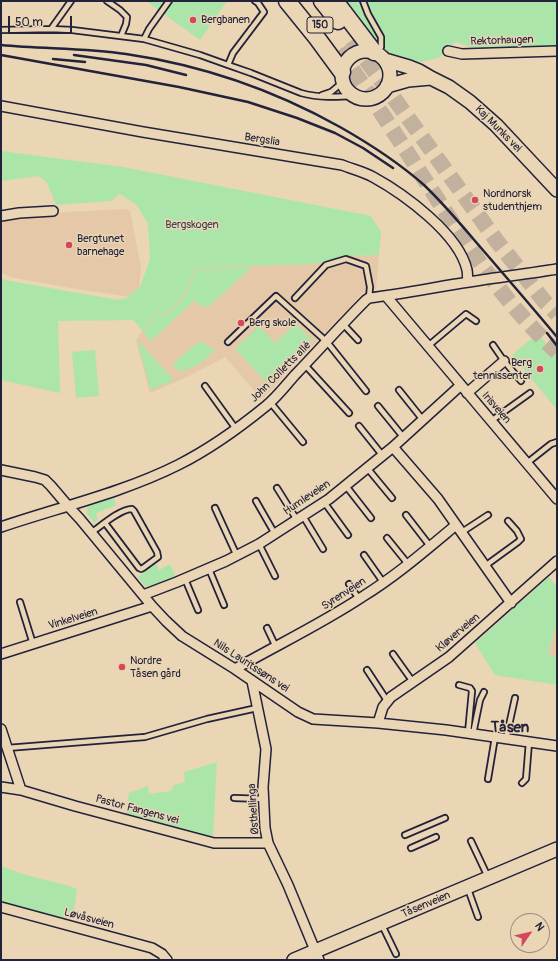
<!DOCTYPE html>
<html>
<head>
<meta charset="utf-8">
<style>
  body { margin:0 }
  #map { position:relative; width:558px; height:961px; overflow:hidden; background:#ead5b4; font-family:Pangolin,sans-serif }
  canvas { display:block }
  .frame { position:absolute; inset:0; border:2px solid #22223b; pointer-events:none }
  .north { position:absolute; left:510px; top:913px; width:40px; height:40px; box-sizing:border-box; background:#ead5b4; border:1px solid #9a8d84; border-radius:50%; rotate:56deg; font-size:11px; font-weight:700; line-height:16px; text-align:center; color:#22223b }
  .north::after { content:''; display:block; margin:auto; width:14px; height:18px; background:#d1495b; clip-path:polygon(50% 0,100% 100%,50% 72%,0 100%) }
  .scale { position:absolute; left:8px; top:16px; width:64px; height:18px; box-sizing:border-box; border:2px solid #22223b; border-top:0; padding-left:5px; font-size:12px; line-height:14px; white-space:nowrap; color:#22223b; -webkit-text-stroke:3px #ead5b4; paint-order:stroke }
</style>
</head>
<body>
<div id="map">
<canvas width="558" height="961"></canvas>
<div class="frame"></div>
<div class="north">N</div>
<div class="scale">50 m</div>
</div>
<script>
const c = document.querySelector('canvas').getContext('2d');
c.lineJoin = 'round';
function fill(path, color) { c.fillStyle = color; c.fill(path, 'evenodd'); }
function stroke(path, color, width, dash) { c.strokeStyle = color; c.lineWidth = width; c.lineCap = dash ? 'butt' : 'round'; c.setLineDash(dash || []); c.stroke(path); }
function label(font, color, halo, rows, align = 'center') {
  c.font = font + ' Pangolin,sans-serif'; c.lineWidth = 3; c.setLineDash([]); c.textBaseline = 'middle'; c.strokeStyle = halo; c.fillStyle = color; for (const [text, x, y, turn = 0] of rows) {
    c.save(); c.translate(x, y); c.rotate((+turn || 0) * Math.PI / 180); c.textAlign = isNaN(turn) ? turn : align; if (halo) c.strokeText(text, 0, 0); c.fillText(text, 0, 0); c.restore();
  }
}
fill(new Path2D(`
  M 126,209 L 129,210 L 130,211 L 141,267 L 138,298 L 70,288 L 10,277 L 1,272 L 1,224 L 5,220 L 66,212 Z
  M 379,255 L 376,289 L 363,293 L 262,399 L 225,357 L 189,376 L 150,393 L 136,340 L 158,309 L 187,288 L 194,269 L 244,266 L 314,264 L 348,256 Z
  M 557,623 L 557,657 L 548,655 Z`), '#e4c8a7');
fill(new Path2D(`
  M 146,1 L 227,1 L 200,40 Z
  M 339,1 L 555,1 L 557,3 L 557,55 L 495,55 L 456,42 L 438,58 L 421,62 L 395,58 L 370,42 Z
  M 1,151 L 123,167 L 371,216 L 381,232 L 379,255 L 348,256 L 314,264 L 244,266 L 194,269 L 187,288 L 179,301 L 165,315 L 158,310 L 142,331 L 138,325 L 133,320 L 58,321 L 60,393 L 1,380 L 1,278 L 5,280 L 118,300 L 126,298 L 140,287 L 150,259 L 148,224 L 137,205 L 120,194 L 111,201 L 56,205 L 47,183 L 39,176 L 1,181 Z
  M 249,267 L 251,268 L 209,306 L 207,306 L 202,307 L 195,300 L 151,341 L 143,332 L 158,311 L 165,317 L 180,302 L 188,289 L 195,270 Z
  M 296,324 L 312,340 L 267,383 L 235,349 L 259,326 L 275,343 Z
  M 537,334 L 540,336 L 557,356 L 557,410 L 512,355 Z
  M 137,340 L 174,380 L 151,390 Z
  M 199,342 L 202,342 L 215,350 C 206,359 193,371 179,371 L 174,366 L 174,363 L 183,355 Z
  M 95,350 L 99,396 L 76,398 L 72,352 Z
  M 113,496 L 116,505 L 97,513 L 96,515 L 98,520 L 94,523 C 93,520 90,518 88,515 C 82,502 104,499 113,496 Z
  M 155,562 L 159,570 L 170,564 L 176,578 C 169,581 152,589 144,585 C 142,583 139,579 138,577 Z
  M 549,577 L 557,587 L 557,623 L 548,654 L 557,657 L 557,685 L 495,675 L 475,643 Z
  M 217,762 L 213,837 L 126,815 L 129,793 L 148,786 L 149,794 L 171,791 L 174,785 L 185,782 L 184,772 Z
  M 1,866 L 23,874 L 69,886 L 77,889 L 74,912 L 66,912 L 64,921 L 1,903 Z`), '#ace5aa');
stroke(new Path2D(`
  M 352,40 L 496,240 L 545,302 L 557,314
  M 339,50 C 365,88 391,127 416,166 C 458,231 499,299 557,352`), '#c2b19c', 16, [16, 8]);
const lane = new Path2D(`
  M 107,1 L 120,10 L 127,17 L 126,24 L 121,36
  M 363,1 L 368,14 L 381,37 L 381,47 L 378,52
  M 51,29 L 71,1
  M 1,30 L 51,29 L 72,30 L 144,39 L 200,55 L 228,65 L 251,73 L 301,93 C 319,98 337,97 355,96
  M 144,39 L 149,29 L 169,1
  M 228,65 L 233,53 L 264,12 L 258,3 L 255,1
  M 322,95 L 331,92 L 343,82
  M 295,298 L 326,265 L 346,259 L 366,266 L 370,287 L 369,298
  M 343,324 L 358,340
  M 228,342 L 276,296 L 327,342 L 366,391
  M 493,345 L 504,361 L 521,381
  M 428,346 L 466,314 L 476,321
  M 305,365 L 349,413
  M 205,386 L 236,429
  M 399,390 L 423,420
  M 270,402 L 303,442
  M 378,406 L 404,438
  M 491,421 L 530,393
  M 359,426 L 383,456
  M 527,463 L 551,444 L 557,442
  M 368,469 L 392,498
  M 346,486 L 371,518
  M 277,488 L 297,520
  M 256,501 L 275,534
  M 324,502 L 348,535
  M 215,508 L 237,556
  M 406,515 L 430,546
  M 303,516 L 323,549
  M 462,532 L 488,515
  M 91,533 C 101,526 120,509 132,509 L 134,511 L 157,552 L 158,557 L 143,568 L 141,569 L 139,568 L 105,523
  M 387,538 L 408,564
  M 259,544 L 275,576
  M 364,555 L 383,582
  M 485,566 L 518,542 L 521,539 L 517,531 L 508,521
  M 209,569 L 224,605
  M 185,579 L 198,610
  M 349,584 L 359,599
  M 20,602 L 33,644
  M 267,628 L 276,647
  M 393,654 L 413,682
  M 367,670 L 388,702
  M 459,685 L 470,688 L 472,691 L 468,733
  M 473,734 L 480,700 L 484,692
  M 506,739 L 515,698
  M 7,748 L 145,737 L 207,719 L 257,708
  M 488,779 L 495,737
  M 522,783 L 526,779 L 529,742
  M 234,798 L 264,799
  M 405,835 L 445,818
  M 471,841 L 488,877
  M 411,848 L 436,837
  M 468,889 L 478,917
  M 382,925 L 396,954`);
const street = new Path2D(`
  M 448,51 L 462,54 L 557,51
  M 1,106 L 143,132 L 342,165 C 352,169 364,172 373,177 C 404,194 459,234 467,270 C 468,274 467,278 468,282
  M 1,216 L 19,213 L 53,211
  M 386,296 L 557,499
  M 467,393 L 504,361
  M 393,447 L 438,499 L 511,603
  M 1,470 L 35,477 L 45,480 L 51,486 L 68,506 L 80,519 L 152,606 L 166,621 L 182,636 L 235,669 L 298,712 L 313,719 L 378,723 L 446,730 L 557,746
  M 1,527 C 60,507 122,493 178,465 C 210,449 239,428 266,406 C 277,397 286,385 295,375 C 319,350 342,324 366,300 L 369,298 C 403,294 436,287 469,282 C 498,277 528,274 557,269
  M 143,595 L 177,582 L 226,561 L 259,544 L 329,499 L 393,447 L 461,385
  M 1,654 L 152,606
  M 235,669 C 277,645 321,624 362,597 C 396,576 426,550 456,525
  M 252,681 L 266,749 L 263,787 L 265,828 L 268,843 L 288,885 L 319,960
  M 378,723 L 383,707 L 391,697 L 449,657 L 557,561
  M 1,729 L 21,790
  M 1,787 L 21,790 L 75,806 L 214,843 L 268,843
  M 1,907 L 152,948 L 162,954 L 167,960`);
const secondary = new Path2D(`
  M342 75a24 24 0 1 1 48 0a24 24 0 1 1-48 0Z
  M 385,60 L 409,67 L 419,71 L 431,78 L 449,87 L 470,102 L 496,125 L 557,190
  M 387,86 L 408,80 L 431,78
  M 294,960 L 557,849`);
const highway = new Path2D(`
  M 287,1 L 317,38 L 342,72
  M 322,1 L 338,21
  M 335,1 L 374,52`);
stroke(lane, '#22223b', 8);
stroke(street, '#22223b', 12);
stroke(secondary, '#22223b', 16);
stroke(highway, '#22223b', 19);
stroke(lane, '#ead5b4', 4.5);
stroke(street, '#ead5b4', 9);
stroke(secondary, '#ead5b4', 13);
stroke(highway, '#ead5b4', 16);
stroke(new Path2D(`
  M 1,45 C 43,49 85,48 126,54 C 201,65 274,90 340,127 C 370,144 399,163 424,185 C 445,205 463,227 482,249 C 507,278 532,307 557,337
  M 1,55 L 179,87 L 248,102 L 297,118 L 335,133 L 363,148 L 393,168
  M 74,55 L 146,65 L 186,75
  M 53,59 L 85,62
  M 547,333 L 557,346`), '#22223b', 2.5);
for (const [x, y, r, color] of [
  [193,20,4,"#d1495b"],
  [475,200,4,"#d1495b"],
  [69,245,4,"#d1495b"],
  [241,323,4,"#d1495b"],
  [540,369,4,"#d1495b"],
  [122,667,4,"#d1495b"]
]) { const dot = new Path2D(); dot.arc(x, y, r, 0, 2 * Math.PI); c.fillStyle = color; c.fill(dot); stroke(dot, '#ead5b4', 1.5); }
for (const [x, y, w] of [
  [320,25,26]
]) { const box = new Path2D(); box.roundRect(x - w / 2, y - 8, w, 16, 3); c.fillStyle = '#ead5b4'; c.fill(box); stroke(box, '#22223b', 1); }
label('bold 10px', '#22223b', null, [
  ["150",320,25]
]);
label('11px', '#22223b', '#ead5b4', [
  ["Bergbanen",201,20],
  ["Nordnorsk",483,194],
  ["studenthjem",483,207],
  ["Bergtunet",77,239],
  ["barnehage",77,252],
  ["Berg skole",249,323],
  ["Berg",532,363,"right"],
  ["tennissenter",532,376,"right"],
  ["Nordre",130,661],
  ["Tåsen gård",130,674]
], 'left');
label('11px', '#22223b', '#ead5b4', [
  ["Rektorhaugen",502,41,-2],
  ["Kaj Munks vei",498,129,45],
  ["Bergslia",262,140,9],
  ["John Colletts allé",281,372,-45],
  ["Irisveien",496,408,49],
  ["Humleveien",307,498,-34],
  ["Syrenveien",344,594,-33],
  ["Vinkelveien",73,619,-17],
  ["Kløverveien",458,633,-40],
  ["Nils Lauritssøns vei",251,666,33],
  ["Østhellinga",254,809,-94],
  ["Pastor Fangens vei",137,810,15],
  ["Tåsenveien",426,905,-23],
  ["Løvåsveien",89,919,15]
]);
label('11px', '#373f4c', '#ead5b4', [
  ["Bergskogen",192,225]
]);
label('bold 15px', '#22223b', '#ead5b4', [
  ["Tåsen",510,728]
]);
</script>
</body>
</html>
